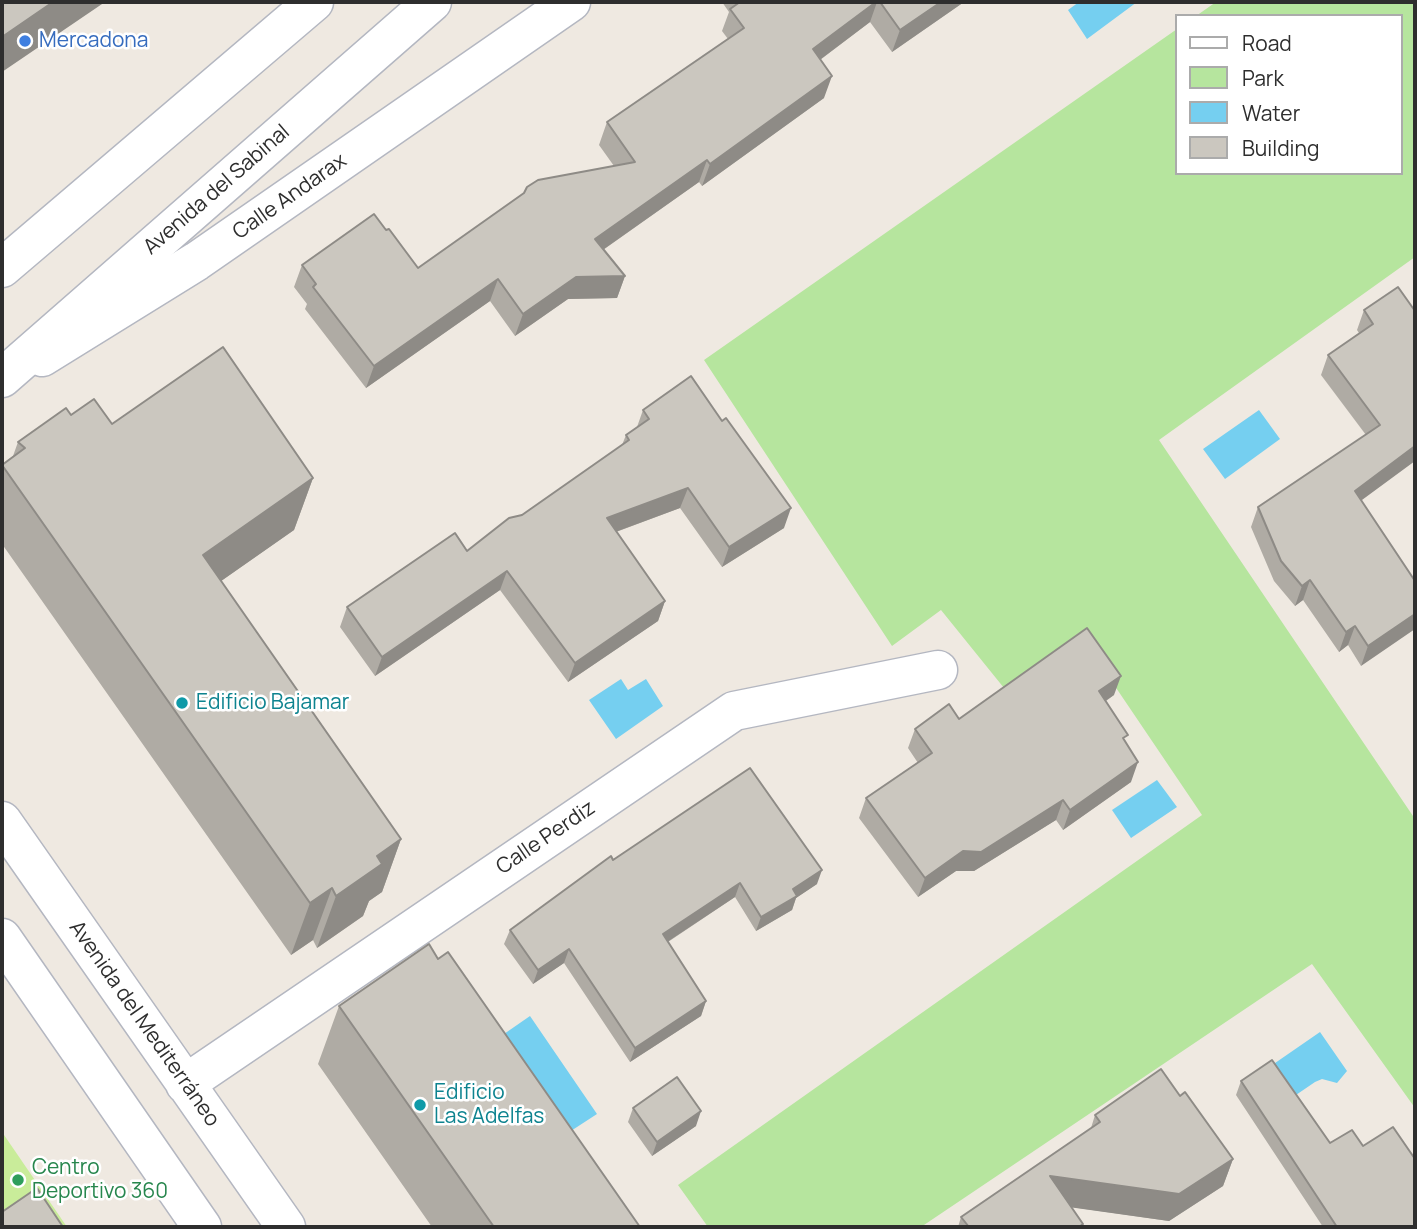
<!DOCTYPE html>
<html>
<head>
<meta charset="utf-8">
<style>
  body { margin:0 }
  #map { position:relative; width:1417px; height:1229px; overflow:hidden; background:#efe9e1; font-family:Manrope,sans-serif }
  canvas { display:block }
  .frame { position:absolute; inset:0; border:4px solid #2e2e2e; pointer-events:none }
  .legend { position:absolute; left:1175px; top:14px; width:228px; height:161px; box-sizing:border-box; background:#fff; border:2px solid #ababab; margin:0; padding:9px 12px; list-style:none; font-size:21px; color:#2e2e2e }
  .legend li { display:flex; align-items:center; gap:14px; height:35px }
  .legend b { width:35px; border:2px solid #ababab }
</style>
</head>
<body>
<div id="map">
<canvas width="1417" height="1229"></canvas>
<div class="frame"></div>
<ul class="legend">
<li><b style="height:9px;background:#fff"></b>Road</li>
<li><b style="height:19px;background:#b6e59e"></b>Park</li>
<li><b style="height:19px;background:#75cff0"></b>Water</li>
<li><b style="height:19px;background:#cbc7bf"></b>Building</li>
</ul>
</div>
<script>
const c = document.querySelector('canvas').getContext('2d');
c.lineJoin = 'round';
function fill(path, color) { c.fillStyle = color; c.fill(path, 'evenodd'); }
function stroke(path, color, width, dash) { c.strokeStyle = color; c.lineWidth = width; c.lineCap = dash ? 'butt' : 'round'; c.setLineDash(dash || []); c.stroke(path); }
function label(font, color, halo, rows, align = 'center') {
  c.font = font + ' Manrope,sans-serif'; c.lineWidth = 5; c.setLineDash([]); c.textBaseline = 'middle'; c.strokeStyle = halo; c.fillStyle = color; for (const [text, x, y, turn = 0] of rows) {
    c.save(); c.translate(x, y); c.rotate((+turn || 0) * Math.PI / 180); c.textAlign = isNaN(turn) ? turn : align; if (halo) c.strokeText(text, 0, 0); c.fillText(text, 0, 0); c.restore();
  }
}
fill(new Path2D(`
  M 1216,2 L 1415,2 L 1415,257 L 1159,440 L 1415,819 L 1415,1108 L 1312,964 L 921,1227 L 708,1227 L 678,1185 L 1202,815 L 1079,633 L 1004,688 L 941,610 L 892,646 L 704,360 L 1177,29 L 1177,173 L 1401,173 L 1401,16 L 1196,16 Z`), '#b6e59e');
fill(new Path2D(`
  M 2,1132 L 67,1227 L 2,1227 Z`), '#c9ec9a');
fill(new Path2D(`
  M 1079,2 L 1137,2 L 1087,39 L 1068,10 Z
  M 1259,410 L 1280,439 L 1225,479 L 1203,449 Z
  M 621,679 L 628,690 L 646,679 L 663,706 L 616,739 L 589,700 Z
  M 1157,780 L 1177,807 L 1131,838 L 1112,810 Z
  M 530,1016 L 597,1114 L 557,1140 L 491,1043 Z
  M 1320,1032 L 1347,1071 L 1337,1083 L 1322,1079 L 1315,1082 L 1271,1112 L 1249,1081 Z`), '#75cff0');
const minor = new Path2D(`
  M 42,357 L 197,261 L 571,2
  M 2,821 L 286,1227
  M 2,938 L 202,1227
  M 185,1084 L 734,711 L 938,670`);
const tertiary = new Path2D(`
  M 2,268 L 314,2
  M 2,378 L 432,2`);
stroke(minor, '#b4b7c1', 41);
stroke(tertiary, '#b4b7c1', 41);
stroke(minor, '#fff', 38);
stroke(tertiary, '#fff', 38);
fill(new Path2D(`
  M 722,2 L 964,2 L 892,52 L 870,22 L 820,60 L 824,98 L 702,186 L 699,182 L 603,250 L 625,276 L 617,298 L 568,299 L 515,336 L 490,301 L 366,388 L 305,309 L 307,304 L 294,287 L 302,265 L 386,230 L 418,268 L 614,166 L 599,145 L 607,122 L 728,39 L 722,31 L 729,12 Z
  M 1364,310 L 1415,311 L 1361,501 L 1415,581 L 1361,666 L 1348,645 L 1339,652 L 1303,600 L 1295,606 L 1274,581 L 1251,527 L 1258,507 L 1366,435 L 1321,375 L 1328,355 L 1359,333 L 1357,330 Z
  M 643,410 L 784,528 L 722,567 L 680,508 L 616,532 L 665,601 L 658,621 L 568,682 L 500,590 L 375,676 L 340,627 L 347,607 L 467,551 L 522,515 L 622,445 L 626,435 L 637,427 Z
  M 71,415 L 112,424 L 313,478 L 294,530 L 221,581 L 401,839 L 382,892 L 369,901 L 363,916 L 317,948 L 313,940 L 291,955 L 2,544 L 2,465 L 13,456 L 18,442 Z
  M 1114,695 L 1106,701 L 1125,742 L 1131,782 L 1063,830 L 1056,820 L 974,871 L 956,871 L 918,897 L 859,818 L 866,798 L 918,763 L 908,748 L 915,729 L 959,719 Z
  M 613,860 L 817,884 L 796,898 L 792,910 L 756,931 L 735,897 L 668,942 L 706,1001 L 701,1016 L 630,1062 L 564,963 L 533,984 L 504,944 L 510,930 Z
  M 339,1006 L 640,1227 L 432,1227 L 318,1064 Z
  M 1241,1081 L 1330,1143 L 1363,1146 L 1415,1227 L 1323,1227 L 1236,1095 Z
  M 1180,1096 L 1233,1159 L 1223,1186 L 1169,1221 L 1071,1207 L 1083,1224 L 1082,1227 L 958,1227 L 961,1217 L 1091,1128 L 1095,1115 Z
  M 633,1108 L 696,1126 L 652,1156 L 628,1122 Z`), '#afaba4');
fill(new Path2D(`
  M 53,2 L 105,2 L 2,72 L 2,37 Z
  M 876,2 L 877,2 L 870,22 L 805,71 L 813,49 Z
  M 941,2 L 964,2 L 892,52 L 900,30 Z
  M 832,76 L 824,98 L 702,186 L 710,164 Z
  M 707,160 L 699,182 L 587,261 L 595,239 Z
  M 625,276 L 617,298 L 568,299 L 515,336 L 523,314 L 576,277 Z
  M 498,279 L 490,301 L 366,388 L 374,366 Z
  M 1415,446 L 1415,461 L 1347,511 L 1355,491 Z
  M 313,478 L 294,530 L 184,607 L 203,555 Z
  M 688,488 L 680,508 L 599,538 L 607,518 Z
  M 791,508 L 784,528 L 722,567 L 729,547 Z
  M 507,571 L 500,590 L 375,676 L 382,657 Z
  M 1310,580 L 1303,600 L 1295,606 L 1302,586 Z
  M 665,601 L 658,621 L 568,682 L 575,663 Z
  M 1415,614 L 1415,629 L 1361,666 L 1368,646 Z
  M 1355,626 L 1348,645 L 1339,652 L 1346,632 Z
  M 1121,676 L 1114,695 L 1092,710 L 1099,691 Z
  M 1138,762 L 1131,782 L 1063,830 L 1070,810 Z
  M 1063,800 L 1056,820 L 974,871 L 956,871 L 918,897 L 925,878 L 963,851 Z
  M 401,839 L 382,892 L 369,901 L 363,916 L 317,948 L 336,896 L 377,856 Z
  M 822,870 L 817,884 L 796,898 L 792,910 L 756,931 L 761,917 L 793,889 Z
  M 740,883 L 735,897 L 658,948 L 663,934 Z
  M 332,888 L 313,940 L 291,955 L 310,903 Z
  M 569,949 L 564,963 L 533,984 L 538,970 Z
  M 706,1001 L 701,1016 L 630,1062 L 635,1048 Z
  M 701,1111 L 696,1126 L 652,1156 L 657,1142 Z
  M 1233,1159 L 1223,1186 L 1169,1221 L 1040,1203 L 1050,1176 Z`), '#8e8b86');
const building = new Path2D(`
  M 2,2 L 53,2 L 2,37 Z
  M 740,2 L 876,2 L 813,49 L 832,76 L 710,164 L 707,160 L 595,239 L 625,276 L 576,277 L 523,314 L 498,279 L 374,366 L 313,287 L 316,284 L 302,265 L 374,214 L 386,230 L 389,229 L 418,268 L 524,193 L 527,187 L 538,180 L 635,162 L 607,122 L 744,28 L 730,9 Z
  M 880,2 L 941,2 L 900,30 Z
  M 1398,287 L 1415,311 L 1415,446 L 1355,491 L 1415,581 L 1415,614 L 1368,646 L 1355,626 L 1346,632 L 1310,580 L 1302,586 L 1281,561 L 1258,507 L 1380,425 L 1328,355 L 1373,324 L 1364,310 Z
  M 223,347 L 313,478 L 203,555 L 401,839 L 377,856 L 382,864 L 336,896 L 332,888 L 310,903 L 2,465 L 25,448 L 18,442 L 66,408 L 71,415 L 94,399 L 112,424 Z
  M 691,376 L 722,421 L 726,418 L 791,508 L 729,547 L 688,488 L 607,518 L 665,601 L 575,663 L 507,571 L 382,657 L 347,607 L 455,533 L 467,551 L 509,518 L 522,515 L 629,440 L 626,435 L 649,419 L 643,410 Z
  M 1087,628 L 1121,676 L 1099,691 L 1128,735 L 1123,738 L 1138,762 L 1070,810 L 1063,800 L 981,852 L 963,851 L 925,878 L 866,798 L 932,753 L 915,729 L 949,704 L 959,719 Z
  M 750,768 L 822,870 L 793,889 L 797,896 L 761,917 L 740,883 L 663,934 L 706,1001 L 635,1048 L 569,949 L 538,970 L 510,930 L 611,856 L 613,860 Z
  M 429,944 L 438,959 L 448,952 L 640,1227 L 494,1227 L 339,1006 Z
  M 1272,1060 L 1330,1143 L 1352,1130 L 1363,1146 L 1393,1127 L 1415,1159 L 1415,1227 L 1370,1227 L 1369,1226 L 1367,1227 L 1337,1227 L 1241,1081 Z
  M 1161,1069 L 1180,1096 L 1185,1092 L 1233,1159 L 1179,1194 L 1050,1176 L 1083,1224 L 1079,1227 L 969,1227 L 961,1217 L 1100,1122 L 1095,1115 Z
  M 677,1077 L 701,1111 L 657,1142 L 633,1108 Z
  M 37,1188 L 63,1227 L 2,1227 L 2,1212 Z`);
fill(building, '#cbc7bf');
stroke(building, '#8e8b86', 2);
for (const [x, y, r, color] of [
  [25,41,7,"#3f7fe0"],
  [182,703,7,"#0f9aa8"],
  [420,1105,7,"#0f9aa8"],
  [18,1180,7,"#2e9e5b"]
]) { const dot = new Path2D(); dot.arc(x, y, r, 0, 2 * Math.PI); c.fillStyle = color; c.fill(dot); stroke(dot, '#fff', 2.5); }
label('21px', '#366cbe', '#fff', [
  ["Mercadona",39,41]
], 'left');
label('21px', '#2e2e2e', '#fff', [
  ["Avenida del Sabinal",217,190,-41],
  ["Calle Andarax",290,197,-35],
  ["Calle Perdiz",546,838,-34],
  ["Avenida del Mediterráneo",144,1024,55]
]);
label('21px', '#0d838f', '#fff', [
  ["Edificio Bajamar",196,703],
  ["Edificio",434,1093],
  ["Las Adelfas",434,1117]
], 'left');
label('21px', '#27864d', '#fff', [
  ["Centro",32,1168],
  ["Deportivo 360",32,1192]
], 'left');
</script>
</body>
</html>
